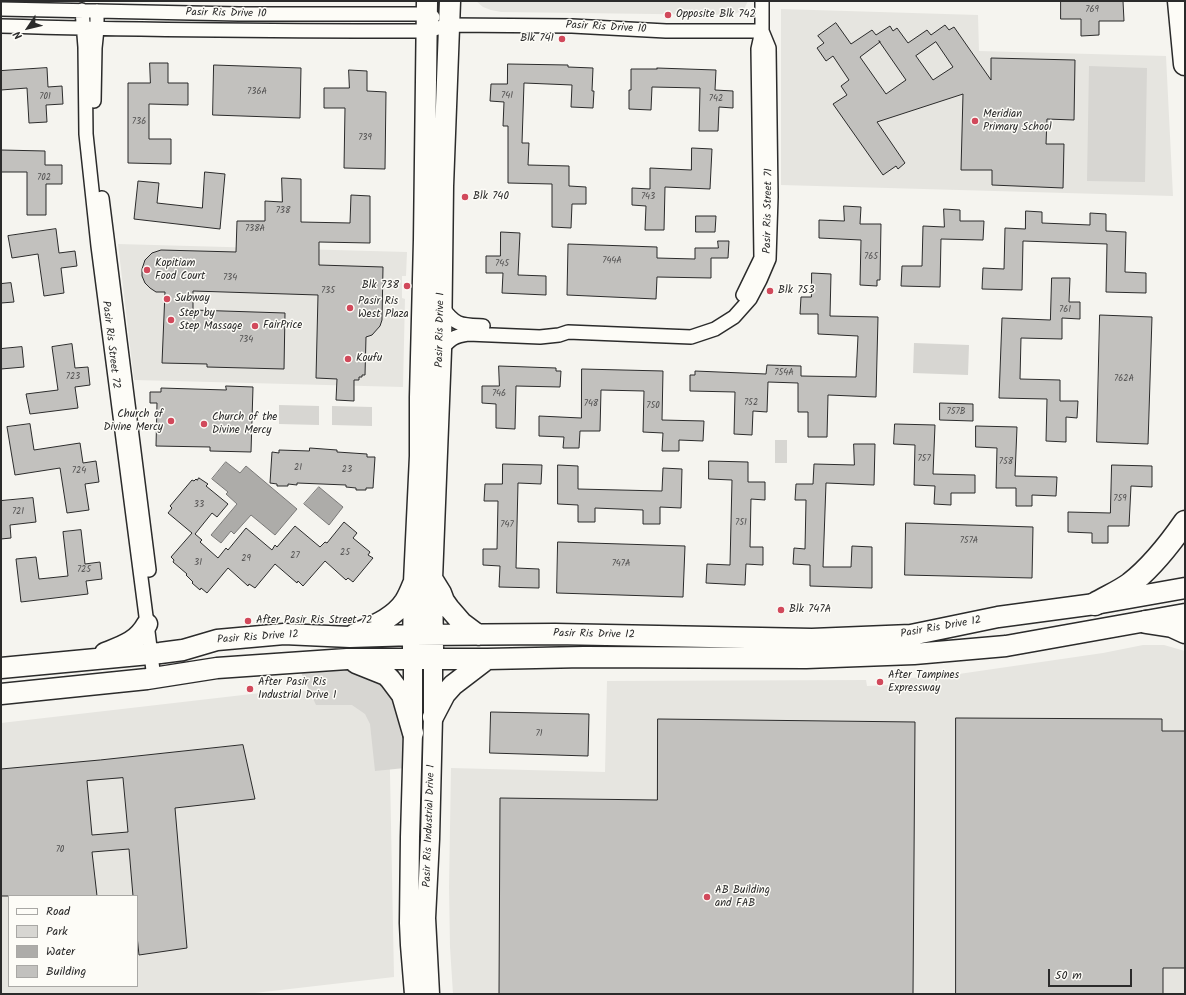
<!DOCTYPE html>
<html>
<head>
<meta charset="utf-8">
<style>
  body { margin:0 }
  #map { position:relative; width:1186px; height:995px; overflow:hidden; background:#f5f4ef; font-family:Kalam,sans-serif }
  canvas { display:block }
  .frame { position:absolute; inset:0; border:2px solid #2b2b2b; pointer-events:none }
  .legend { position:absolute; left:8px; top:895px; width:130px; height:92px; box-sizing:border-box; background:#fdfcf7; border:1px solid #a9a8a5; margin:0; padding:5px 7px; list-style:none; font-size:12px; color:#2b2b2b }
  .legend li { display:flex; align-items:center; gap:8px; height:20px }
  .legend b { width:20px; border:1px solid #a9a8a5 }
  .north { position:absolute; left:8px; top:8px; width:40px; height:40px; -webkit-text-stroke:3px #fdfcf7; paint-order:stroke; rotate:235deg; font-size:11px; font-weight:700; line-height:16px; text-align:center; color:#2b2b2b }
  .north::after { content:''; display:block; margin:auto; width:14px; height:18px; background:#2b2b2b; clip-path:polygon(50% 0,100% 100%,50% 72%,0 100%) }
  .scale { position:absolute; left:1048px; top:969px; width:84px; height:18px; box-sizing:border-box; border:2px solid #2b2b2b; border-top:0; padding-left:5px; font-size:12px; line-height:14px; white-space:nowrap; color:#2b2b2b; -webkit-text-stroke:3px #fdfcf7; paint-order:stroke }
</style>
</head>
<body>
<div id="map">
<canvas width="1186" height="995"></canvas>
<div class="frame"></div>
<ul class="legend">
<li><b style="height:5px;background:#fdfcf7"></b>Road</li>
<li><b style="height:11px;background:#d7d6d2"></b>Park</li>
<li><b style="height:11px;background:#adaca9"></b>Water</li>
<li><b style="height:11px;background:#c2c1be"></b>Building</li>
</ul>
<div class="north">N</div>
<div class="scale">50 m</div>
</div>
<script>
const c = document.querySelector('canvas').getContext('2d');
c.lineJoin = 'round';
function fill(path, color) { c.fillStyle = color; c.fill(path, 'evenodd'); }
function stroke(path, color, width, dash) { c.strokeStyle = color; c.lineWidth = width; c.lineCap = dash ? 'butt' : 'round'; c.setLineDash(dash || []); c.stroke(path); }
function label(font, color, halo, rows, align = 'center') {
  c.font = font + ' Kalam,sans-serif'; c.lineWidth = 3; c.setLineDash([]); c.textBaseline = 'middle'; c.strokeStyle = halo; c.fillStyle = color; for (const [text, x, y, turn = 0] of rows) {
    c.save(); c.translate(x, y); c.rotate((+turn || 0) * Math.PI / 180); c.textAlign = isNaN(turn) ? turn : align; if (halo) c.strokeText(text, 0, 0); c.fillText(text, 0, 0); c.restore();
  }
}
fill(new Path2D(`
  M 476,1 L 748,1 L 744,9 L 737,13 L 730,15 L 501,12 L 491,10 L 483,7 Z
  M 781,9 L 978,15 L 979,51 L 1166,56 L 1173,196 L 781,185 Z
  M 118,244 L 407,252 L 406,276 L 402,276 L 402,298 L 405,299 L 403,387 L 134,380 Z
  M 1143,645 L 1164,645 L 1185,651 L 1185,994 L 453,994 L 450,947 L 449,887 L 451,768 L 605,772 L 607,681 L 866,680 L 867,686 L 890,685 L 891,679 L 945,676 L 1103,653 Z
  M 355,689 L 389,723 L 394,977 L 246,994 L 1,994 L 1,723 L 269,692 ZM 9,896 L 137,896 L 137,986 L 9,986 Z`), '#e6e5e0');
fill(new Path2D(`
  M 1089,66 L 1147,68 L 1145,182 L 1087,181 Z
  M 914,343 L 969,345 L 968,375 L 913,373 Z
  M 279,405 L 319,406 L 319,425 L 279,424 Z
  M 332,406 L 372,407 L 372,426 L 332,425 Z
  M 775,440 L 787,440 L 787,463 L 775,463 Z
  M 351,664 L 382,676 L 396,696 L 404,741 L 405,768 L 375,771 L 370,724 L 365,714 L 352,705 L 316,705 L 299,668 Z`), '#d7d6d2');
const water = new Path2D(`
  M 226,462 L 240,473 L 246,466 L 297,509 L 275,535 L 251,515 L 234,534 L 231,531 L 221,543 L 211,535 L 237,504 L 226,494 L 228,492 L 212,479 Z
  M 319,487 L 343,507 L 329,525 L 304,504 Z`);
fill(water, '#adaca9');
stroke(water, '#797877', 1);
const building = new Path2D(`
  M 1061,1 L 1123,1 L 1124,21 L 1099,21 L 1099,35 L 1081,36 L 1081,19 L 1061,19 Z
  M 836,23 L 851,44 L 872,30 L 876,35 L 890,26 L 893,31 L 897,28 L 908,43 L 927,30 L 931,35 L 945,25 L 949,30 L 954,27 L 991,80 L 991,58 L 1075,60 L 1074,120 L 1047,119 L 1046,144 L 1064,144 L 1063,188 L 992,185 L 992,170 L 961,170 L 963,94 L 877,122 L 905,163 L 898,169 L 896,166 L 883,175 L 833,104 L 847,95 L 841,86 L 849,80 L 833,56 L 826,61 L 817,48 L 824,43 L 818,36 ZM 879,41 L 906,80 L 886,94 L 860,57 L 880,42 ZM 936,42 L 953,67 L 933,80 L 916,56 Z
  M 150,63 L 168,63 L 168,83 L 188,83 L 188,105 L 149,104 L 149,139 L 171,139 L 171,164 L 128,163 L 128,83 L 150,83 Z
  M 508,64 L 568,65 L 568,67 L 593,68 L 592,91 L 594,91 L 593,108 L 571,107 L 572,85 L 524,83 L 522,143 L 529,143 L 528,165 L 569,166 L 569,186 L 586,187 L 586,204 L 572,204 L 571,228 L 552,227 L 552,184 L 508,183 L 508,126 L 503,126 L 504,102 L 490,101 L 491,84 L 507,84 Z
  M 214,65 L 301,68 L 300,118 L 213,115 Z
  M 47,68 L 48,87 L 62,86 L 63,104 L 46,105 L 47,122 L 29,123 L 27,88 L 1,90 L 1,71 Z
  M 657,68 L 716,70 L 715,90 L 733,91 L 733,108 L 719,107 L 718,131 L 699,131 L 700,88 L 652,87 L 651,110 L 629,109 L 629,90 L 631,90 L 631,69 L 657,69 Z
  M 349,70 L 367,71 L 367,91 L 386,92 L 385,169 L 344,168 L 345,108 L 324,108 L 324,88 L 349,88 Z
  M 692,148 L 712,149 L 710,189 L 665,187 L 664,230 L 645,230 L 646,206 L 632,205 L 632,188 L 650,189 L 650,168 L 691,170 Z
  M 1,150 L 45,151 L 45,165 L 62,165 L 62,184 L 46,184 L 46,215 L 27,215 L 27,172 L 1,172 Z
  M 205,172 L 225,174 L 220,229 L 134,219 L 138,181 L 159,183 L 157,203 L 202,208 Z
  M 282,178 L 301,179 L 301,222 L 350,223 L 351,195 L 370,196 L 370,243 L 319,242 L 319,265 L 383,267 L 382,320 L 380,326 L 372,335 L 366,337 L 365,375 L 362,375 L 362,377 L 359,377 L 359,380 L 354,380 L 354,401 L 336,400 L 337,379 L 316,378 L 318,295 L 193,291 L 193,310 L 285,313 L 284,369 L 207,367 L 207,364 L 162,363 L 165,292 L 156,292 L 150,288 L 145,283 L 142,276 L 142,269 L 145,260 L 152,253 L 161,250 L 236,252 L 237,221 L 265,221 L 265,201 L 282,202 Z
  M 844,206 L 861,207 L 860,224 L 881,224 L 880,280 L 877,280 L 877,286 L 860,285 L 861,240 L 819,238 L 819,220 L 844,221 Z
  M 944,209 L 960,210 L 960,221 L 984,221 L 983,240 L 941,239 L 940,287 L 901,286 L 902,266 L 922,266 L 923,226 L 944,227 Z
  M 1026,211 L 1042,212 L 1042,223 L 1090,225 L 1090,213 L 1106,214 L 1106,231 L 1126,232 L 1125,272 L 1146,273 L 1146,293 L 1106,292 L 1107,244 L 1023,241 L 1022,290 L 982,289 L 983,268 L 1004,269 L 1005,228 L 1025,229 Z
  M 696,216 L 716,216 L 715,232 L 696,232 Z
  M 56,229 L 59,253 L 75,251 L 77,266 L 61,268 L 64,293 L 44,296 L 38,254 L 12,258 L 8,236 Z
  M 501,232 L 520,233 L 518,275 L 546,276 L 546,295 L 502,293 L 503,273 L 486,273 L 486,256 L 500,256 Z
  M 718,241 L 729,241 L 728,258 L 711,258 L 711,278 L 657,277 L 656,299 L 567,295 L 568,244 L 657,247 L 657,258 L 695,259 L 695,248 L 718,248 Z
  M 812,273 L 831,274 L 830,316 L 878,317 L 876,397 L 828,395 L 827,437 L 808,437 L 808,412 L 798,412 L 798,383 L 768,382 L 767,412 L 753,411 L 752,435 L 734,434 L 735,392 L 690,391 L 690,375 L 695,375 L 695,371 L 766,374 L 767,365 L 801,366 L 801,376 L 856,377 L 858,336 L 818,334 L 818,314 L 800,314 L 801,297 L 811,297 Z
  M 1052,278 L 1070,278 L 1069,302 L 1080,302 L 1080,319 L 1062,318 L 1062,339 L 1021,338 L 1020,379 L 1060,380 L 1060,401 L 1078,401 L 1077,418 L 1066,417 L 1066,442 L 1046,441 L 1047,399 L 999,398 L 1002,318 L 1050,320 Z
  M 11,283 L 14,302 L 1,303 L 1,284 Z
  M 1100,315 L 1152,317 L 1148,444 L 1097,442 Z
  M 72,344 L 75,368 L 88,367 L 90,385 L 75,387 L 78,408 L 30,414 L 26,394 L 58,390 L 52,347 Z
  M 22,347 L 24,367 L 1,369 L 1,349 Z
  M 499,366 L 556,368 L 556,371 L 561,371 L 560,387 L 516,386 L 515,429 L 496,428 L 496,404 L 482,403 L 482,386 L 499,386 Z
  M 582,369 L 663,371 L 662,420 L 704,421 L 703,441 L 679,440 L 679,451 L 662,451 L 663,433 L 643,432 L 644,391 L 601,390 L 600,431 L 580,431 L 579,448 L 563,448 L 564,437 L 539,436 L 539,416 L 581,418 Z
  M 226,386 L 253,387 L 251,452 L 210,451 L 210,447 L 156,446 L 157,403 L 150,403 L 150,392 L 161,392 L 161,388 L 226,390 Z
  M 940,403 L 973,404 L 973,421 L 940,420 Z
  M 30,424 L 34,450 L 80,443 L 83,463 L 96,461 L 99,482 L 85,484 L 89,510 L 67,513 L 60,468 L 15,475 L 7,427 Z
  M 895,424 L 935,425 L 933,474 L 975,475 L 975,493 L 951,493 L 951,505 L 934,504 L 935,486 L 914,485 L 915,445 L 894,444 Z
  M 976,426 L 1017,427 L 1015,476 L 1057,477 L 1056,496 L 1032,495 L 1032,506 L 1016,506 L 1016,488 L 996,488 L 997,448 L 976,447 Z
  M 854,444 L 875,444 L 874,485 L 826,483 L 823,567 L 851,567 L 852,546 L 872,547 L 872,588 L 810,586 L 810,565 L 793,564 L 794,548 L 805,549 L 806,500 L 795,500 L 796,484 L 813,484 L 814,464 L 854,465 Z
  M 310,448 L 337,450 L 337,452 L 367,454 L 367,457 L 375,457 L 373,488 L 366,488 L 366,490 L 356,490 L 356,488 L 346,487 L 346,485 L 297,483 L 297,485 L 288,484 L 288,486 L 277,486 L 277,484 L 270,483 L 272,452 L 279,453 L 279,450 L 309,451 Z
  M 709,461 L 748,462 L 748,482 L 765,482 L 765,500 L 751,499 L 750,547 L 763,547 L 763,565 L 746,564 L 745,585 L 706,583 L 707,564 L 730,565 L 732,480 L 709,479 Z
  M 503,464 L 542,465 L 541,484 L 518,483 L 516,568 L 539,569 L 539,588 L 499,587 L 500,566 L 483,565 L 483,549 L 497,549 L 498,501 L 484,501 L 485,484 L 502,484 Z
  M 558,465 L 578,466 L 578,489 L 662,491 L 663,468 L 682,469 L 681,508 L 660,507 L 660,524 L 643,524 L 643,510 L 595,508 L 595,522 L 578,522 L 578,505 L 558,504 Z
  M 1112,465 L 1152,466 L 1152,487 L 1131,486 L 1129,526 L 1108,526 L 1108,543 L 1092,543 L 1092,533 L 1068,532 L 1068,512 L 1110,513 Z
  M 199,478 L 208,484 L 206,486 L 228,504 L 217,517 L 212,513 L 195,534 L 202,540 L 200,542 L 218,558 L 226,548 L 228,550 L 246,528 L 272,550 L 275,545 L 277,547 L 295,526 L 320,547 L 325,542 L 327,543 L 344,522 L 357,533 L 353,538 L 370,552 L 368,555 L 373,558 L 353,582 L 348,578 L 346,580 L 325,561 L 303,586 L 298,581 L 297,583 L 275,564 L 255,588 L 249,584 L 248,586 L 228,568 L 207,593 L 201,588 L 200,590 L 192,583 L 193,582 L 186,575 L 187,574 L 173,562 L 174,560 L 171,557 L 192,533 L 168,513 L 172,508 L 170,506 L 192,480 L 194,481 L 196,479 L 197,480 Z
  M 33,498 L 36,522 L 10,525 L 11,538 L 1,539 L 1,501 Z
  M 906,523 L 1033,527 L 1032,578 L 905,575 Z
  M 81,530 L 85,564 L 100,562 L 102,579 L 86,581 L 88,594 L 21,602 L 16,559 L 36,557 L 39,579 L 68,576 L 63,532 Z
  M 558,542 L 685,546 L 683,597 L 557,593 Z
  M 491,712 L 589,714 L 588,756 L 490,753 Z
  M 956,718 L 1162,719 L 1162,731 L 1185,731 L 1185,968 L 1163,968 L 1163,994 L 956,994 Z
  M 658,719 L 915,722 L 913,994 L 499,994 L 500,798 L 657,800 Z
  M 243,745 L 255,799 L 175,808 L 187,948 L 139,955 L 137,936 L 137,896 L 133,896 L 129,849 L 92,852 L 97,896 L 1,896 L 1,769 L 100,760 ZM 123,778 L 128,832 L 92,835 L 87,781 Z`);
fill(building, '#c2c1be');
stroke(building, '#2b2b2b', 1);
const street = new Path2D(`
  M 1,9 L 239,14 L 427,14 L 433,17
  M 82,10 L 85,47 L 86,134 L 98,246 L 154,678
  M 1,26 C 140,30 278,31 417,31 L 427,31 L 449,25 L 572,26 L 666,31 L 762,31
  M 94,101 L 95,48 L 97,29 L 97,11
  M 102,198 L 149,570
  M 743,295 L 761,258 L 758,49 L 762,31 L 762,1
  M 441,306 C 456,326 460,325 483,326
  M 441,350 C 450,339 454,336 468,334 L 540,337 L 559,335 L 568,332 L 691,337 L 715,329 L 734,317 L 750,299 L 760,280 L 769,259 L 771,197 L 769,48 L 762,31`);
const secondary = new Path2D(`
  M 413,659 L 413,733 L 410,837 L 409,923 L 410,945 L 414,994
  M 430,994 L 426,918 L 430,839 L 433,717 L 433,659`);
const primary = new Path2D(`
  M 433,580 L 441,593 L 444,601 L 449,608 L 462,623 L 478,635
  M 355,634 C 373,626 394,618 405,601 C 408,596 411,589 413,584
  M 413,649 L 414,582 L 420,456 L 420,397 L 424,240 L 427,1
  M 433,649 L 432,579 L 441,350 L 443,186 L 450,1
  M 105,653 C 123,646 137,642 147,624
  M 356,663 L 386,675 L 390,679 L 402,695 L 413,733
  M 1,668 L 160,653 L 183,650 L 217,640 L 284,634 L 350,637 L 414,635 L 555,634 L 812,639 L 911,635 L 998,617 L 1095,604 L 1185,588
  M 1,694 L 147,679 L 217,668 L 347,659 L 487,659 L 584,657 L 806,658 L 914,654 L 1006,646 L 1185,614
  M 433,717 L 445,694 L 453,685 L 487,659`);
const highway = new Path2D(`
  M 1179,1 L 1185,64
  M 1095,604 C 1107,597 1119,592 1130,584 C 1152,567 1169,545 1185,522
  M 1146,622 L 1172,626 L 1185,632`);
stroke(street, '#2b2b2b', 16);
stroke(secondary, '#2b2b2b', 21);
stroke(primary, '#2b2b2b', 23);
stroke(highway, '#2b2b2b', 25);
stroke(street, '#fdfcf7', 13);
stroke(secondary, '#fdfcf7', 18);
stroke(primary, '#fdfcf7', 20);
stroke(highway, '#fdfcf7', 22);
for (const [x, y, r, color] of [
  [668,15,4,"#d1495b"],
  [562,39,4,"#d1495b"],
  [975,121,4,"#d1495b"],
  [465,197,4,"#d1495b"],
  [147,270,4,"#d1495b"],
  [407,286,4,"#d1495b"],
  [770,291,4,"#d1495b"],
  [167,299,4,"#d1495b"],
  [350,308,4,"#d1495b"],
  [171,320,4,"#d1495b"],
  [255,326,4,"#d1495b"],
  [348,359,4,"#d1495b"],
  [171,421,4,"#d1495b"],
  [204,424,4,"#d1495b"],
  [781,610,4,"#d1495b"],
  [248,621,4,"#d1495b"],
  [880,682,4,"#d1495b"],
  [250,689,4,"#d1495b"],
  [707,897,4,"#d1495b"]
]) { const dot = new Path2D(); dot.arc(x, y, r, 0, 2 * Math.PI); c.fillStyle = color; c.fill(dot); stroke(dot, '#fdfcf7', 1.5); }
label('9px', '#515050', null, [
  ["769",1092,10],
  ["736A",257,92],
  ["741",507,96],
  ["701",45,97],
  ["742",716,99],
  ["736",139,122],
  ["739",365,138],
  ["702",44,178],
  ["743",648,197],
  ["738",283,211],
  ["738A",255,229],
  ["765",871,257],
  ["744A",612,261],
  ["745",502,264],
  ["734",230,278],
  ["735",328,291],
  ["761",1065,310],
  ["734",246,340],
  ["754A",784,373],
  ["723",73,377],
  ["762A",1124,379],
  ["746",499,394],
  ["752",751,403],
  ["748",591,404],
  ["750",653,406],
  ["757B",956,412],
  ["757",924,459],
  ["758",1006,462],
  ["21",298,468],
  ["23",347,470],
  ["724",79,471],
  ["759",1120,499],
  ["33",199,505],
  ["721",18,512],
  ["751",741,523],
  ["747",507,525],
  ["757A",969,541],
  ["25",345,553],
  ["27",295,556],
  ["29",246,559],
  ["31",198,563],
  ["747A",621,564],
  ["725",84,570],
  ["71",539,734],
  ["70",60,850]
]);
label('11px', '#2b2b2b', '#fdfcf7', [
  ["Pasir Ris Drive 10",226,14,1],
  ["Pasir Ris Drive 10",606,28,3],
  ["Pasir Ris Street 71",769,211,-89],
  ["Pasir Ris Drive 1",441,330,-89],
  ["Pasir Ris Street 72",110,345,83],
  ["Pasir Ris Drive 12",941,628,-10],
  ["Pasir Ris Drive 12",594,635,1],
  ["Pasir Ris Drive 12",258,638,-4],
  ["Pasir Ris Industrial Drive 1",430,826,-88]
]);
label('11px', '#2b2b2b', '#fdfcf7', [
  ["Opposite Blk 742",676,15],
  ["Blk 741",554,39,"right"],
  ["Meridian",983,115],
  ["Primary School",983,128],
  ["Blk 740",473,197],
  ["Kopitiam",155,264],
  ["Food Court",155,277],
  ["Blk 738",399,286,"right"],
  ["Blk 753",778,291],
  ["Subway",175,299],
  ["Pasir Ris",358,302],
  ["West Plaza",358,315],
  ["Step by",179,314],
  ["Step Massage",179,327],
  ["FairPrice",263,326],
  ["Koufu",356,359],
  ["Church of",163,415,"right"],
  ["Divine Mercy",163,428,"right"],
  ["Church of the",212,418],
  ["Divine Mercy",212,431],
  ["Blk 747A",789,610],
  ["After Pasir Ris Street 72",256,621],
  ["After Tampines",888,676],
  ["Expressway",888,689],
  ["After Pasir Ris",258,683],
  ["Industrial Drive 1",258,696],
  ["AB Building",715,891],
  ["and FAB",715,904]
], 'left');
</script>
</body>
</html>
